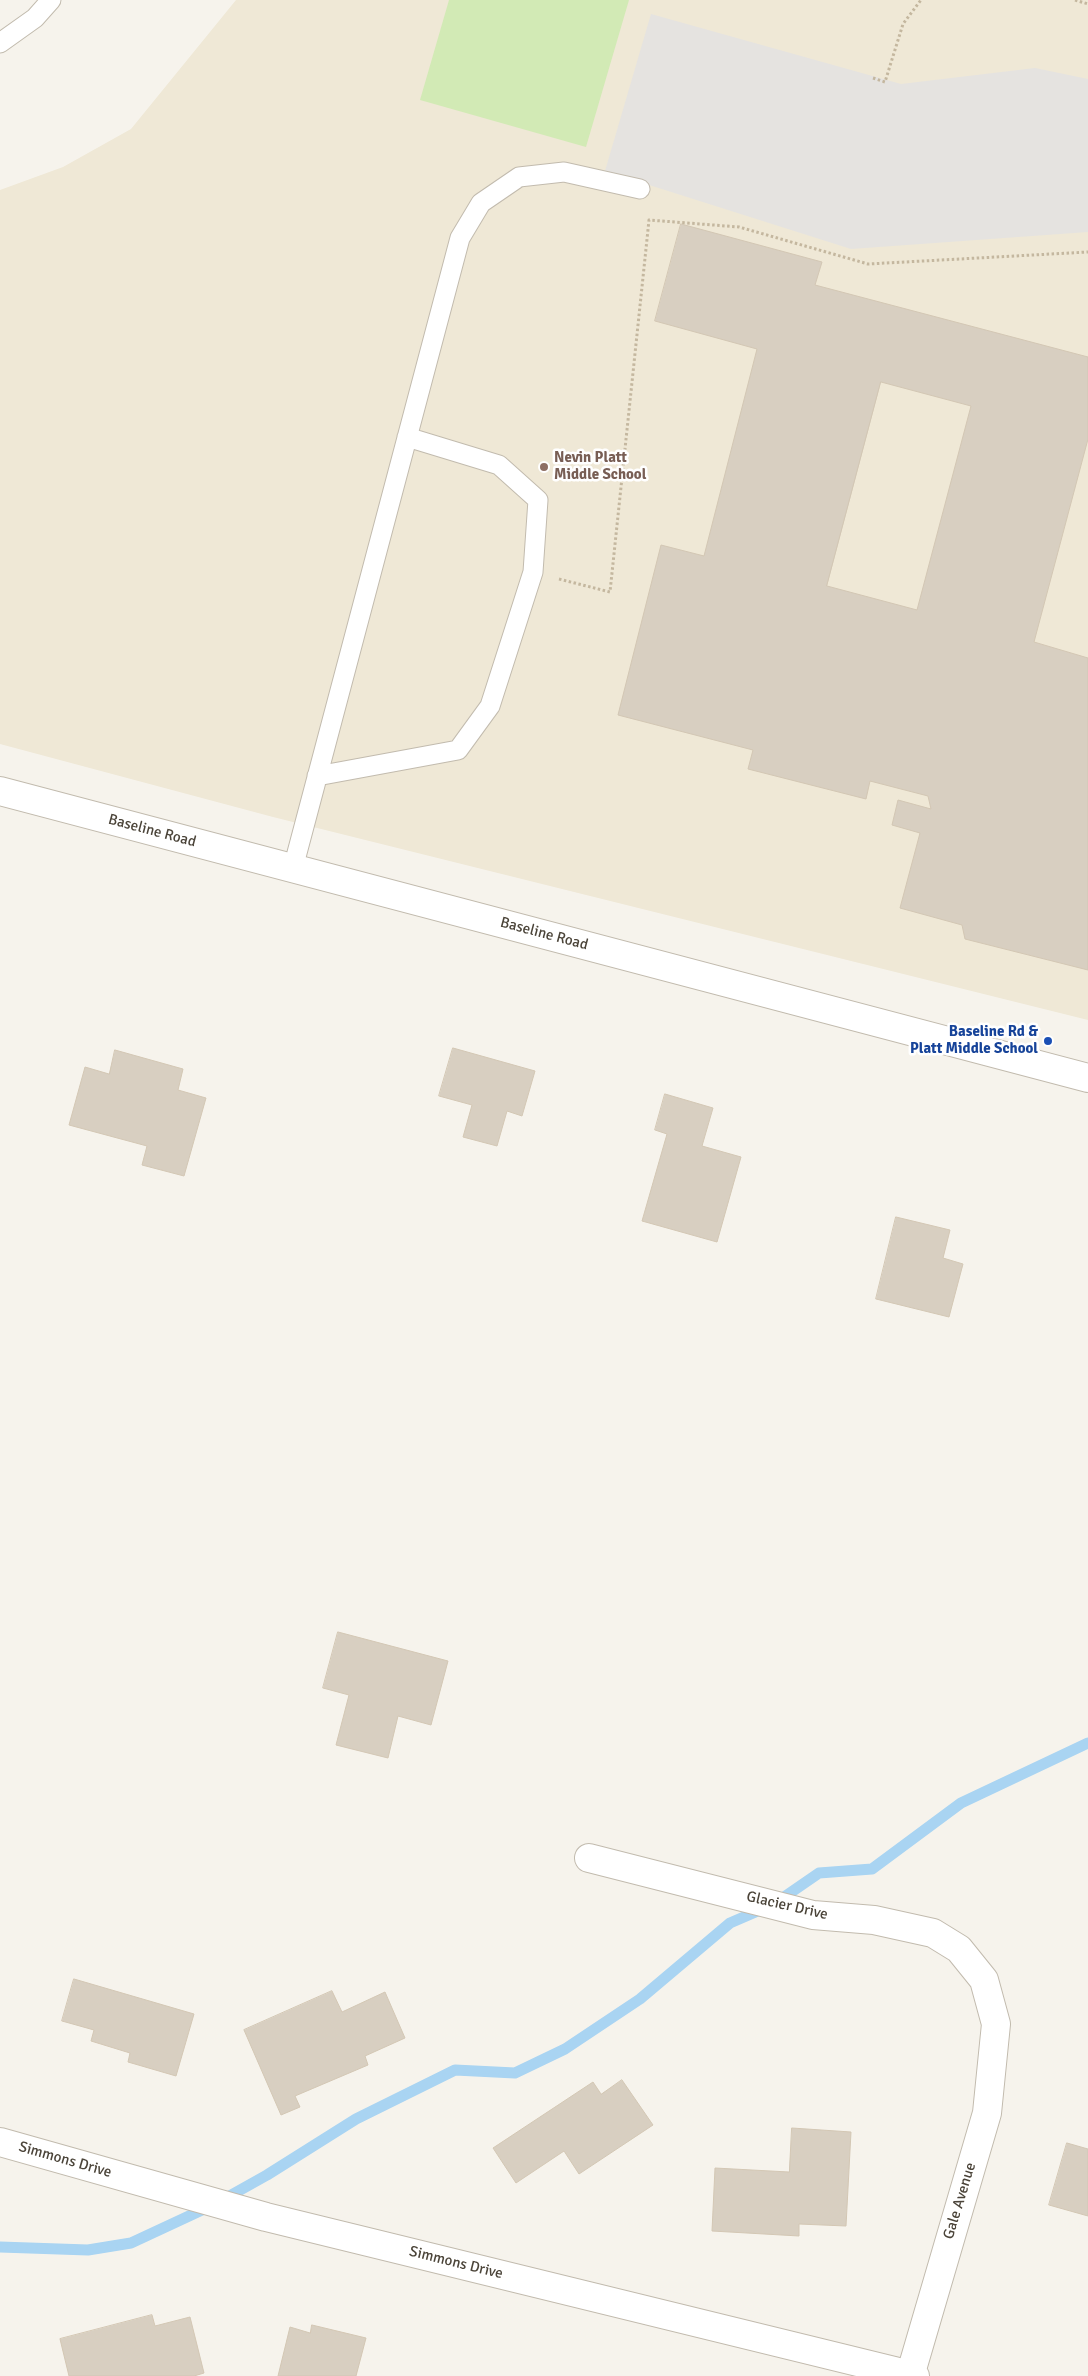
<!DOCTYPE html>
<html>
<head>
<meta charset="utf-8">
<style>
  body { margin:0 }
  canvas { display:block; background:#f6f3ec }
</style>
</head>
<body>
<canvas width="1088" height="2376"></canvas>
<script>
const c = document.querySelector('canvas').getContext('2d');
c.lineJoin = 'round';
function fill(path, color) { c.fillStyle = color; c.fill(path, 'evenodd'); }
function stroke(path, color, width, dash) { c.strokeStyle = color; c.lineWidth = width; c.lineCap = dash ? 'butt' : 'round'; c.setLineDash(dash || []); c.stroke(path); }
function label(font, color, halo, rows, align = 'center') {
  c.font = font + ' Signika,sans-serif'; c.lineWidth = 5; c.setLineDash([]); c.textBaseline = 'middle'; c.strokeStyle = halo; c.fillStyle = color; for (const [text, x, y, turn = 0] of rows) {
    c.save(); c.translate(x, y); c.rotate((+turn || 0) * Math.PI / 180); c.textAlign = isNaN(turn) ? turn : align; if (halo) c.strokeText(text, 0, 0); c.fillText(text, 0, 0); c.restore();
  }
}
fill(new Path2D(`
  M 236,0 L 1088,0 L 1088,1020 L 273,817 L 0,744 L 0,190 L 63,167 L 131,129 Z`), '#efe8d6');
fill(new Path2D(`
  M 449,0 L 629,0 L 586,147 L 420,100 Z`), '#d2eab5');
fill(new Path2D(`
  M 651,14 L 901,84 L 1035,68 L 1088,79 L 1088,232 L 851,249 L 605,171 Z`), '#e5e3e0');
stroke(new Path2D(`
  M 0,2247 L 88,2250 L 131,2243 L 217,2203 L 267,2175 L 356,2119 L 455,2070 L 515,2073 L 565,2049 L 640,1999 L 730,1923 L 774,1904 L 819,1873 L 872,1869 L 961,1803 L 1088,1743`), '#a9d4f2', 11);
const building = new Path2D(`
  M 681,224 L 822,262 L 815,285 L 1088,357 L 1088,439 L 1034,642 L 1088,658 L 1088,970 L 965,939 L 962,925 L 900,908 L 920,833 L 892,825 L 898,800 L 931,809 L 928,796 L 870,781 L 866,799 L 748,769 L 753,750 L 618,715 L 661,545 L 704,556 L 757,349 L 655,321 ZM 881,382 L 971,406 L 917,610 L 827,586 Z
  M 453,1048 L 535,1071 L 522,1116 L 507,1111 L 497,1146 L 463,1137 L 472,1105 L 439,1096 Z
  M 115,1050 L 183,1069 L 178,1090 L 206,1098 L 184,1176 L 142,1165 L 147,1146 L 69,1125 L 85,1067 L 109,1074 Z
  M 665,1094 L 713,1108 L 702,1146 L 741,1157 L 717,1242 L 642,1221 L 667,1134 L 655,1130 Z
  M 896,1217 L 950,1230 L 943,1258 L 963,1264 L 949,1317 L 876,1299 Z
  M 338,1632 L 448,1661 L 431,1725 L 398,1716 L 388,1758 L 336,1745 L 349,1695 L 323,1688 Z
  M 74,1979 L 194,2014 L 176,2076 L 128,2062 L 130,2053 L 91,2041 L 94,2030 L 62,2021 Z
  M 332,1991 L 342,2012 L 385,1992 L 405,2038 L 365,2056 L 368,2065 L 295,2096 L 300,2107 L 281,2115 L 244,2030 Z
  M 622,2080 L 653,2125 L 579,2174 L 564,2151 L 516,2183 L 493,2148 L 593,2082 L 601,2094 Z
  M 792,2128 L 851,2132 L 846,2226 L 799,2224 L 799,2236 L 712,2231 L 715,2168 L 789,2172 Z
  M 1067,2143 L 1088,2149 L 1088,2216 L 1049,2205 Z
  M 152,2315 L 155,2326 L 190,2317 L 204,2373 L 194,2376 L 69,2376 L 60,2339 Z
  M 312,2325 L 366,2338 L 356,2376 L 278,2376 L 290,2327 L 310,2333 Z`);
fill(building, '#d8cfc1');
stroke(building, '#d3c7b4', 1);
const service = new Path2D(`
  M 0,43 L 35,18 L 51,0
  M 317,776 L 458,750 L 490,706 L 533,572 L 538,500 L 499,465 L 407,437
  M 293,868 L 460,238 L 481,203 L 519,177 L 564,172 L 640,189`);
const minor = new Path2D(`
  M 589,1858 L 813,1915 L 874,1920 L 933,1933 L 959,1949 L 984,1980 L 996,2024 L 987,2113 L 910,2376
  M 0,2142 L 266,2217 L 915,2376`);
const tertiary = new Path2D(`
  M 0,791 L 1088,1078`);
stroke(service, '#c2bbae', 21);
stroke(minor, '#c2bbae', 30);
stroke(tertiary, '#c2bbae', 30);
stroke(new Path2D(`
  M 1075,0 L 1088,4
  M 873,78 L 885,82 L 903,24 L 921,0
  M 559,579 L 610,592 L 649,220 L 739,227 L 868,264 L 1088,252`), '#c4b79f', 3, [2.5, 2.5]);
stroke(service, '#fff', 19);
stroke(minor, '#fff', 28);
stroke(tertiary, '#fff', 28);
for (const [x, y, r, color] of [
  [544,467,5,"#8d6e63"],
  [1048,1041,5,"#1a4fb4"]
]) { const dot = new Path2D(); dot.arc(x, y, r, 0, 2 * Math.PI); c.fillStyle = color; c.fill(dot); stroke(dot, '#fff', 2); }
label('bold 15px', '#785e54', '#fff', [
  ["Nevin Platt",554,458],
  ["Middle School",554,475]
], 'left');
label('15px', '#4b4439', '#fff', [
  ["Baseline Road",152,831,15],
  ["Baseline Road",544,934,15],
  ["Glacier Drive",787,1906,13],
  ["Simmons Drive",65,2160,16],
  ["Gale Avenue",960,2201,-73],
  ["Simmons Drive",456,2263,14]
]);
label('bold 15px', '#164399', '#fff', [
  ["Baseline Rd &",1038,1032],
  ["Platt Middle School",1038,1049]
], 'right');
</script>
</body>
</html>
